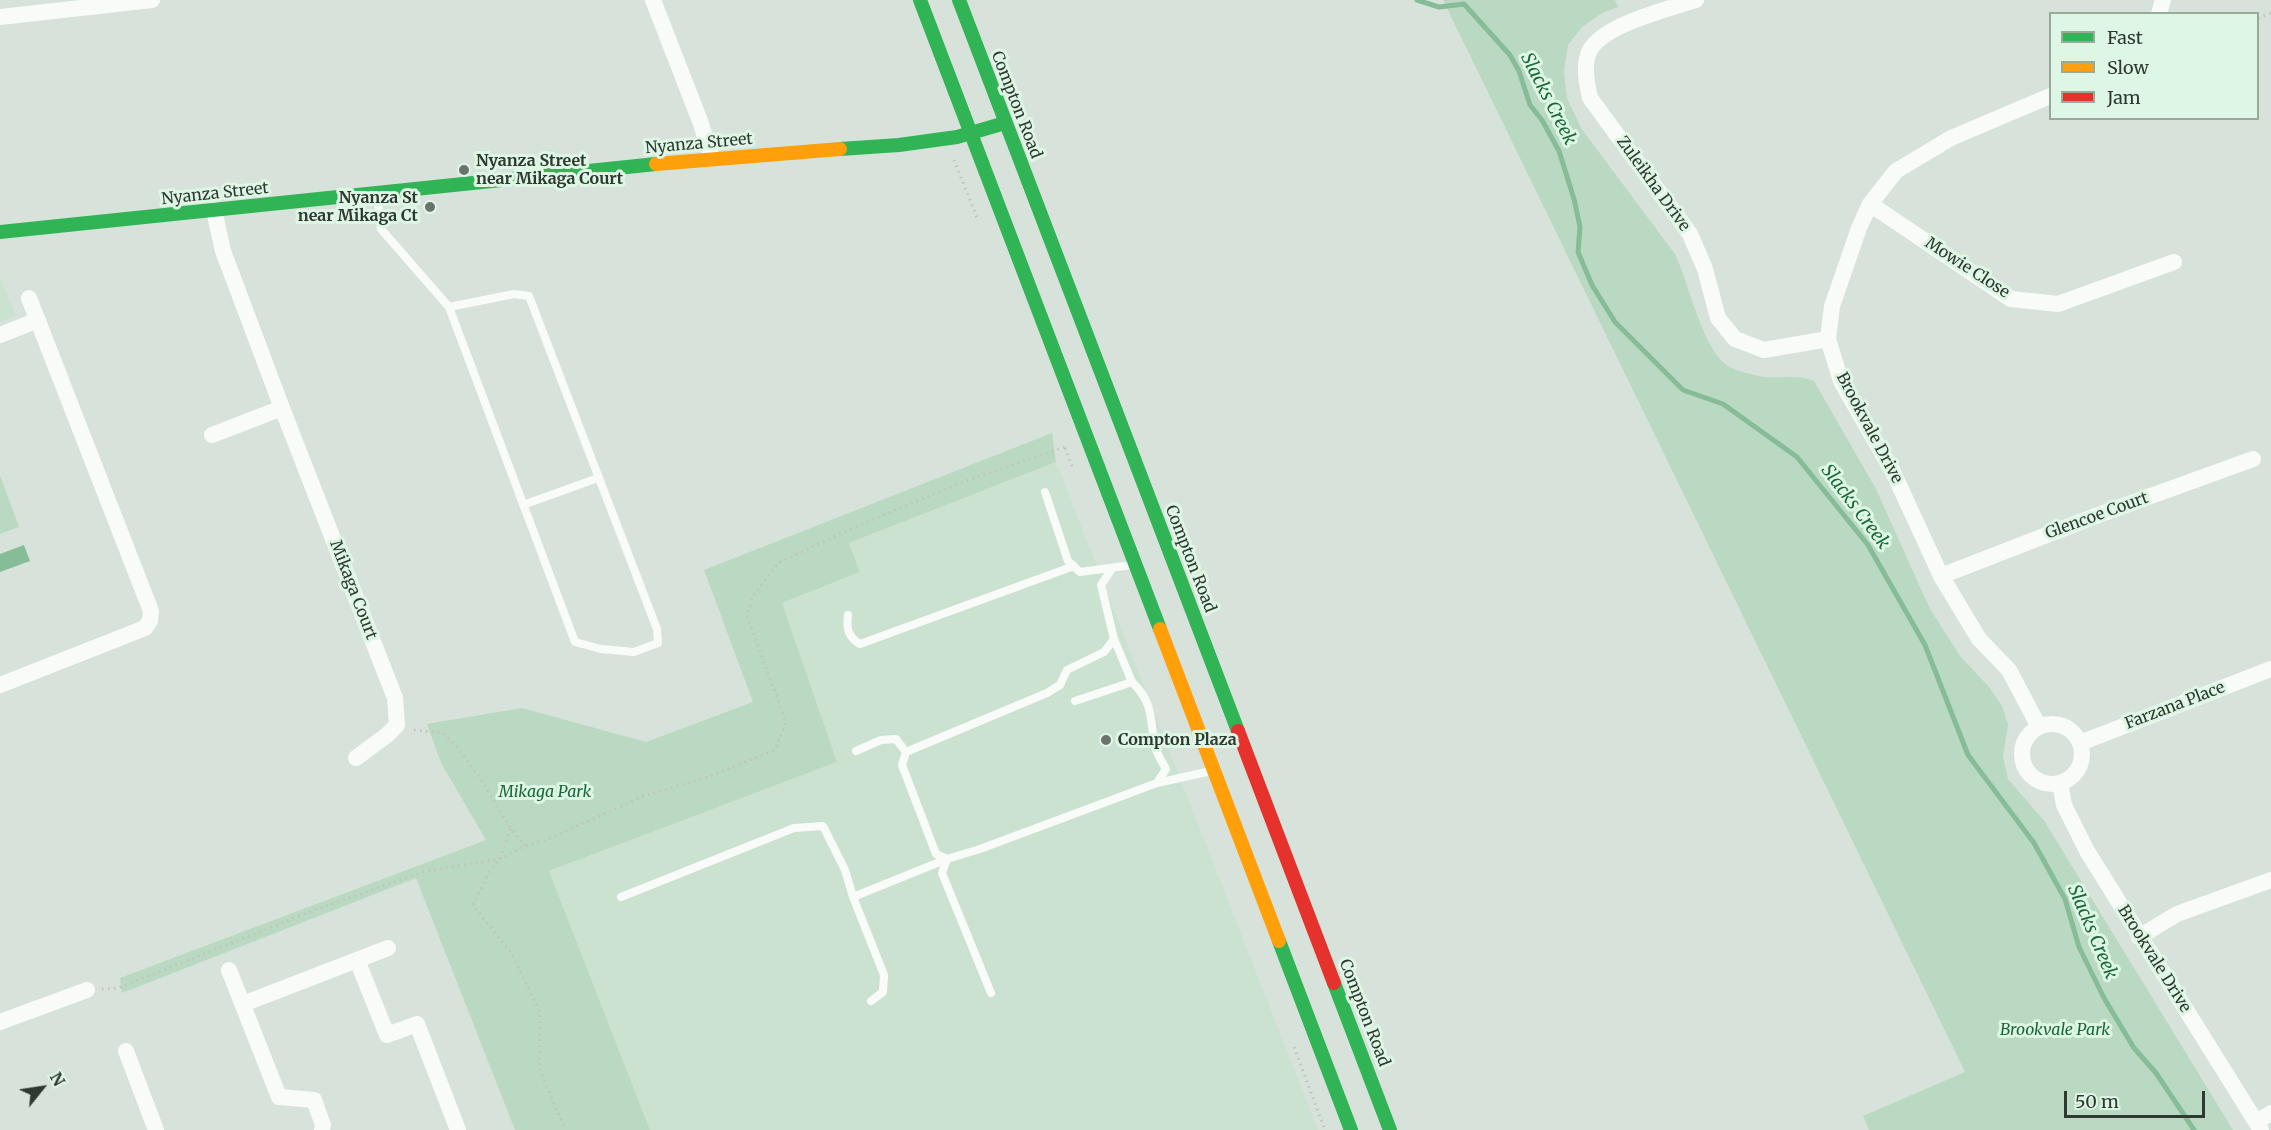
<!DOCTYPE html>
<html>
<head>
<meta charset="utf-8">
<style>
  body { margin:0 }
  #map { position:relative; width:2271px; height:1130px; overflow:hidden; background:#d7e3da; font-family:Merriweather,serif }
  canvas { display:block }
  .legend { position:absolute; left:2049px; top:12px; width:210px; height:108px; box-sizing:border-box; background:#def6e4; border:2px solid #98aa9c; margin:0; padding:8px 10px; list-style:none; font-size:18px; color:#2f3831 }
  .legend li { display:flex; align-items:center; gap:12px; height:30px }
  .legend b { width:30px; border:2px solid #98aa9c }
  .north { position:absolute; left:12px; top:1058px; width:60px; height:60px; -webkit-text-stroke:4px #def6e4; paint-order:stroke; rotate:60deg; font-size:16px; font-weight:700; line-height:24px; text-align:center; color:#2f3831 }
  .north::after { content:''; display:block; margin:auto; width:21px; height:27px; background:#2f3831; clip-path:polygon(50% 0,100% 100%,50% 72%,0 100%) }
  .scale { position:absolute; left:2064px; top:1091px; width:141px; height:27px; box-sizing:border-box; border:3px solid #2f3831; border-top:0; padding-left:8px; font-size:18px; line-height:21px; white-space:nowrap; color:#2f3831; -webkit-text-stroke:4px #def6e4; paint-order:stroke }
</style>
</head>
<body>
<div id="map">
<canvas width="2271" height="1130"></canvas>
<ul class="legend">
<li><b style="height:8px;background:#30b455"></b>Fast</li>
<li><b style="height:8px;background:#ff9f0a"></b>Slow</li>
<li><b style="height:8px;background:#e5322d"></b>Jam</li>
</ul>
<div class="north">N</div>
<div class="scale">50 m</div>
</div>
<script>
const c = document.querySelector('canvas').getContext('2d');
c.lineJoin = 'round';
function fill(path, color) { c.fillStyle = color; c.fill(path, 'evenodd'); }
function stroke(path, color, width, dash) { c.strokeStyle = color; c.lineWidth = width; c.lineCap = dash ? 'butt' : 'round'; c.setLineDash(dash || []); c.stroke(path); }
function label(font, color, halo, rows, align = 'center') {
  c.font = font + ' Merriweather,serif'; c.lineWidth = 6; c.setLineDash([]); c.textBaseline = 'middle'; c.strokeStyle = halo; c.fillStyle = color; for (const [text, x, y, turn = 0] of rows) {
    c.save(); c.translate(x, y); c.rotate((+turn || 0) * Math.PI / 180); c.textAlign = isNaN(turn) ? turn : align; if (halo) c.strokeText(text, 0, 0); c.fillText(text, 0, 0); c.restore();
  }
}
fill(new Path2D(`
  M 0,277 L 16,316 L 0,322 Z
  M 1056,462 L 1318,1130 L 650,1130 L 549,871 L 837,762 L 782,603 L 860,572 L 849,543 Z`), '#cce2d1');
fill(new Path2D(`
  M 1443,0 L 1615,0 L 1618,7 L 1602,13 L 1582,27 L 1568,45 L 1564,71 L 1567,98 L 1581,128 L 1675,254 C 1689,283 1702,349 1728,366 C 1735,371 1750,374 1759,376 C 1777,380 1796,373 1814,381 L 1876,489 L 1929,607 L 1960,656 L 1989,687 L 2002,706 L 2008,725 L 2003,757 L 2008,779 L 2045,822 L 2233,1130 L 1869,1130 L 1863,1116 L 1965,1072 Z
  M 1052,433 L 1056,462 L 849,543 L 860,572 L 782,603 L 837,762 L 549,871 L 650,1130 L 515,1130 L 416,878 L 122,993 L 120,978 L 486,840 L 441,763 L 427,724 L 522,708 L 646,742 L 753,702 L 704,570 Z
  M 0,475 L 19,527 L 0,534 Z`), '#bad9c2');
fill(new Path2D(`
  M 24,545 L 30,561 L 0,572 L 0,554 Z`), '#87bc98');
stroke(new Path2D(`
  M 1417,0 L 1439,7 L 1464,4 L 1510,55 L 1519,71 L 1530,105 L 1542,120 L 1559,151 L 1574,199 L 1580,227 L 1578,252 L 1592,285 L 1615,322 L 1683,390 L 1723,404 L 1797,457 L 1868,545 L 1925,645 L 1968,755 L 2034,843 L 2065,899 L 2079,947 L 2104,998 L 2134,1048 L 2156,1073 L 2194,1130`), '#87bc98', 5);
stroke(new Path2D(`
  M 2258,18 L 2271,13
  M 954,160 L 978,220
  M 1065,448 L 1073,469
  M 414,730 L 443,733 L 457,747 L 480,778 L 511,829 L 525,846
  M 511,829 L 500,859 L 489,872 L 473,905 L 511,953 L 540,1012 L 539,1068 L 565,1130
  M 102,989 L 118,988 L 312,911 L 423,872 L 500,859 L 525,846 L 548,839 L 644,796 L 708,777 L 775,750 L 786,722 L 747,616 L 753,596 L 778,563 L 855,527 L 960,483 L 1065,447
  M 1294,1047 L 1325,1130`), '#bfc3c0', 3, [1.5, 4.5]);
stroke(new Path2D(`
  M 377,194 L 381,229 L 449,307 L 575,642 L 601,649 L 634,652 L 658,643 L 657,629 L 529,296 L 514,294 L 449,307
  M 1045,492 L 1068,561 L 1080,572 L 1132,565
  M 523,505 L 598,478
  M 848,615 C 846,628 848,637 860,644 L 1074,566
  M 1114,639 L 1132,682
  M 1075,701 L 1132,682 C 1157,706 1148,724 1157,752 C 1159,758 1163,763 1166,769 L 1157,783 L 980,849 L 947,859 L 936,854 L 902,765 L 906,752 L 1047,693 L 1060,685 L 1067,670 L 1104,652 L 1114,639 L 1101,585 L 1112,569
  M 856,751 L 881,740 L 896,739 L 906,752
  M 1157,783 L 1211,771
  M 947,859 L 942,873 L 991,993
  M 621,897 L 794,828 L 823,826 L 845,870 L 853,897 L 947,859
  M 853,897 L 884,975 L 883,992 L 871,1001`), '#f9fbf9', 8);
stroke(new Path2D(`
  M 653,0 L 700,121 L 712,158
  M 1696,0 C 1669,9 1601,25 1589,52 C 1583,66 1587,84 1590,98 L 1690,234 L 1705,269 L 1718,318 L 1735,339 L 1764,350 L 1828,339
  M 2159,14 L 2163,0
  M 0,17 L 152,0
  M 1870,204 L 2011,299 L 2058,304 L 2174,262
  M 214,210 L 223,251 L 282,408 L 395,698 L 397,725 L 387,735 L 356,758
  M 0,335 L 38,320
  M 212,435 L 282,408
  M 1941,576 L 2093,517 L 2253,459
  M 0,685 L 145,628 L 150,621 L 151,611 L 29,298
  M2022 754a30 30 0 1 1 60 0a30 30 0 1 1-60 0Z
  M 2039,727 L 2009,670 L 1979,639 L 1941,576 L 1893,472 L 1841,381 L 1828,339 L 1832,306 L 1859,228 L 1870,204 L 1896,171 L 1951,138 L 2050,96
  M 2080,743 L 2271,669
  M 2060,783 L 2064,805 L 2087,851 L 2261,1130
  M 2139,937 L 2177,914 L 2271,880
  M 357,960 L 387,1035 L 417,1024 L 458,1130
  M 229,970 L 279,1097 L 314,1100 L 323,1125 L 322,1130
  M 243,1004 L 388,948
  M 0,1022 L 87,990
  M 126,1051 L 156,1130
  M 2256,1122 L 2271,1113`), '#f9fbf9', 16);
stroke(new Path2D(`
  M 920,0 L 1160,629
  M 959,0 L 1238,731
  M 840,149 L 899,145 L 957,137 L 1005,123
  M 0,232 L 656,164
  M 1279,941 L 1351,1130
  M 1334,983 L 1390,1130`), '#30b455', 14);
stroke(new Path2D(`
  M 656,164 L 840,149
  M 1160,629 L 1279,941`), '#ff9f0a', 14);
stroke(new Path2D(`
  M 1238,731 L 1334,983`), '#e5322d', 14);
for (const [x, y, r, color] of [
  [464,170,6,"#6a746c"],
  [430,207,6,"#6a746c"],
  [1106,740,6,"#6a746c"]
]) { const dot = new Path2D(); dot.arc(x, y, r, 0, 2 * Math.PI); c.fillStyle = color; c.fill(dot); stroke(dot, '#def6e4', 2); }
label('16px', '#2f3831', '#def6e4', [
  ["Compton Road",1016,105,69],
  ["Nyanza Street",699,144,-5],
  ["Zuleikha Drive",1653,184,54],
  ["Nyanza Street",215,194,-6],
  ["Mowie Close",1967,268,33],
  ["Brookvale Drive",1869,428,62],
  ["Glencoe Court",2097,516,-20],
  ["Compton Road",1190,559,69],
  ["Mikaga Court",353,590,69],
  ["Farzana Place",2175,706,-21],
  ["Brookvale Drive",2154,959,58],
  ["Compton Road",1364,1013,69]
]);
label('bold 16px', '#2f3831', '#def6e4', [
  ["Nyanza Street",476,161],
  ["near Mikaga Court",476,179],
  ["Nyanza St",418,198,"right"],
  ["near Mikaga Ct",418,216,"right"],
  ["Compton Plaza",1118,740]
], 'left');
label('italic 16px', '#186639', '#def6e4', [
  ["Mikaga Park",545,792],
  ["Brookvale Park",2055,1030]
]);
label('italic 18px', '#1a683a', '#def6e4', [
  ["Slacks Creek",1548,99,63],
  ["Slacks Creek",1855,507,53],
  ["Slacks Creek",2092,932,67]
]);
</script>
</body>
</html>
